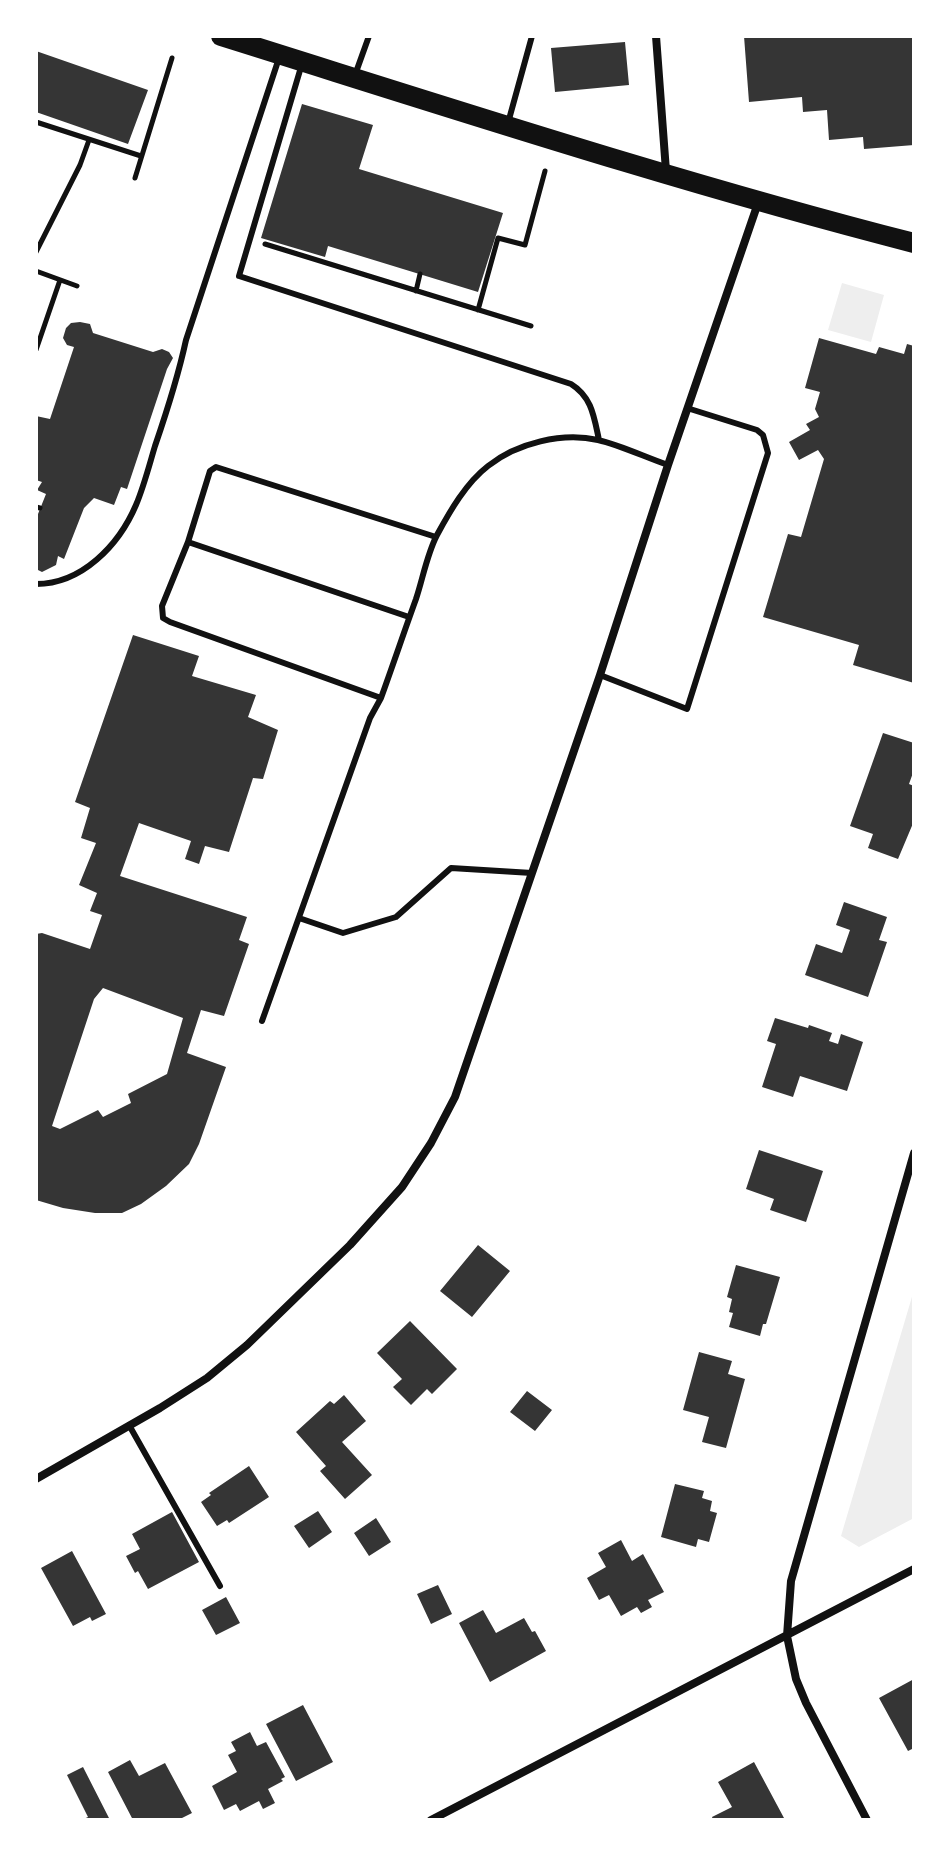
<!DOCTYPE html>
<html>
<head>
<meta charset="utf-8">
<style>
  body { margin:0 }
  #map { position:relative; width:950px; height:1856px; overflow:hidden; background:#fff; font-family:"Asap Condensed",sans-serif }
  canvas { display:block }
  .frame { position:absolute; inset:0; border:38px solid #fff; pointer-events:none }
</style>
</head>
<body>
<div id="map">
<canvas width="950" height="1856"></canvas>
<div class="frame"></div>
</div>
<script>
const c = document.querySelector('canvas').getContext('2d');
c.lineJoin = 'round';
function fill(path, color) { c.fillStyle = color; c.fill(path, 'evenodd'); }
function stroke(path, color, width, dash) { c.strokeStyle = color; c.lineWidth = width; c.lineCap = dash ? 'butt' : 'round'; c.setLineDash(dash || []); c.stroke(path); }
fill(new Path2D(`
  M 842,283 L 884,295 L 871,342 L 828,330 Z
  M 914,1290 L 914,1518 L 859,1547 L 841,1536 Z`), '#eee');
fill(new Path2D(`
  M 744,36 L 914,36 L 914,145 L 864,149 L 863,137 L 829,140 L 827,110 L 803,112 L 802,97 L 749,102 Z
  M 625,42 L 629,85 L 555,92 L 551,48 Z
  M 36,51 L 148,90 L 128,144 L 36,112 Z
  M 302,104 L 373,125 L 359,169 L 503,213 L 478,292 L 328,246 L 325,257 L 261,238 Z
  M 80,322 L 90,324 L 93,333 L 153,352 L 162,349 L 169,352 L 173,358 L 167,369 L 127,489 L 121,487 L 114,505 L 94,498 L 84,508 L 64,559 L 58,556 L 56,565 L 42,572 L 36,569 L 36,519 L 46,494 L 37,490 L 42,482 L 36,480 L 36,416 L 50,419 L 74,347 L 67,345 L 63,338 L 66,328 L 71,323 Z
  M 819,338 L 876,354 L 879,347 L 904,354 L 907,344 L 914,346 L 914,683 L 853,665 L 859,645 L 763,617 L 788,534 L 801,537 L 824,459 L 818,450 L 799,460 L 789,442 L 810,430 L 806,424 L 819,417 L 815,409 L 820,392 L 805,388 Z
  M 133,635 L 199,656 L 192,676 L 256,695 L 248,717 L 278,730 L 263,779 L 253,778 L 229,852 L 205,846 L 199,864 L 185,859 L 191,841 L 139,823 L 120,876 L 247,917 L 239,940 L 249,944 L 224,1016 L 201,1010 L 187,1053 L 226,1067 L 199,1144 L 189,1164 L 166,1186 L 141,1204 L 122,1213 L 95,1213 L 63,1208 L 36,1200 L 36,934 L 42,933 L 90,949 L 102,915 L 90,911 L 97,893 L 79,885 L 96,843 L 81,838 L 90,808 L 75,802 ZM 103,988 L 183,1018 L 167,1074 L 128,1094 L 131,1103 L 103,1117 L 98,1110 L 60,1129 L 52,1126 L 94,999 Z
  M 883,733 L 914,743 L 914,770 L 909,784 L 914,786 L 914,821 L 898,859 L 868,848 L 873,834 L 850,826 Z
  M 844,902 L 887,917 L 879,940 L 887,942 L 868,997 L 805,975 L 816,944 L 842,953 L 850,930 L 836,925 Z
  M 775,1018 L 808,1028 L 809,1025 L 832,1033 L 829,1041 L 838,1044 L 841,1034 L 863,1042 L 847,1091 L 800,1076 L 793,1097 L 762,1087 L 776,1044 L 767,1041 Z
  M 759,1150 L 823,1171 L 806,1222 L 770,1210 L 774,1199 L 746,1189 Z
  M 478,1245 L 510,1271 L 472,1317 L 440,1291 Z
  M 736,1265 L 780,1277 L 766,1324 L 763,1324 L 760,1336 L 729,1327 L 733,1313 L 729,1312 L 732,1299 L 727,1297 Z
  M 410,1321 L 457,1369 L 432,1394 L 427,1389 L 411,1405 L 393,1387 L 402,1379 L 377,1353 Z
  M 699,1352 L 732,1361 L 728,1374 L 745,1379 L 726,1448 L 702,1442 L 709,1417 L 683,1410 Z
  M 527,1391 L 552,1410 L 535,1431 L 510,1412 Z
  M 344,1395 L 366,1421 L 342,1442 L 372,1475 L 345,1499 L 320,1471 L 326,1466 L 296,1432 L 330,1401 L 334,1404 Z
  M 249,1466 L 269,1497 L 229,1523 L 227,1520 L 217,1526 L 201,1502 L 211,1495 L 209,1493 Z
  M 675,1484 L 704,1491 L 702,1498 L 712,1501 L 710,1511 L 717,1513 L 709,1542 L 698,1539 L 696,1547 L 661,1537 Z
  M 318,1511 L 332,1532 L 309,1548 L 294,1526 Z
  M 172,1512 L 199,1562 L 148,1589 L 138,1571 L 135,1573 L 126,1556 L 140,1549 L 132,1534 Z
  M 376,1518 L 391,1542 L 369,1556 L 354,1533 Z
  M 621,1540 L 632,1561 L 643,1554 L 664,1592 L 648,1600 L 652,1607 L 641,1613 L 637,1607 L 621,1616 L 609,1595 L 599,1600 L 587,1578 L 606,1567 L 598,1553 Z
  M 72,1551 L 106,1614 L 92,1621 L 90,1617 L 73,1626 L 41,1568 Z
  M 438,1585 L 452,1614 L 431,1624 L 417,1594 Z
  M 226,1597 L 240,1623 L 216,1635 L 202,1610 Z
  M 483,1610 L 496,1633 L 524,1618 L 532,1632 L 535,1631 L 546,1651 L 490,1682 L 459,1623 Z
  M 914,1679 L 914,1748 L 908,1751 L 879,1698 Z
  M 303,1705 L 333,1762 L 296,1781 L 266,1724 Z
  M 250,1732 L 257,1746 L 266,1742 L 285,1777 L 281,1779 L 283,1781 L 268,1789 L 275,1803 L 263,1809 L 259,1801 L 240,1811 L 236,1804 L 224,1810 L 212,1786 L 237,1772 L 228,1755 L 236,1751 L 231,1742 Z
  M 130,1760 L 139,1776 L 165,1763 L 192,1813 L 178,1820 L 133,1820 L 108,1772 Z
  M 754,1762 L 784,1818 L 780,1820 L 713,1820 L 712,1817 L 732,1807 L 718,1782 Z
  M 83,1767 L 110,1820 L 81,1820 L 88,1817 L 67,1775 Z`), '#353535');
stroke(new Path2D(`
  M 36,122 L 141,156
  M 135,178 L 172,58
  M 265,244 L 531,326
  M 36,252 L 80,165 L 89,140
  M 36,271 L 77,286
  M 416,291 L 420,274
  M 478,310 L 498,238 L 525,245 L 545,171
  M 36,350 L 60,280
  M 36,507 L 40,508`), '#111', 5);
stroke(new Path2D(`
  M 301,67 L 239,276 L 571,384 C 592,397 594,417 599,440
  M 355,75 L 369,36
  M 508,123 L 532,36
  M 436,537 L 216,467 L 210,471 L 188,542 L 162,606 L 163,618 L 170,622 L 381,698 C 393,665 404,632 416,599 C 423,578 427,554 437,535 C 450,511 466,483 488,466 C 517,443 562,432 598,440 C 620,445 647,458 668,465
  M 188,542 L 409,617
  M 36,584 C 82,584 119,545 136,505 C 144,486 149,466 155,446 C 167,411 178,377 186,340 L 279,58
  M 600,675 L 687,709 L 768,453 L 763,435 L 757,430 L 687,408
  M 299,918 L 343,933 L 396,917 L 451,868 L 532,873
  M 262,1021 L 370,718 L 381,698
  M 129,1425 L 220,1586`), '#111', 6);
stroke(new Path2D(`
  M 656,36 L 666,171
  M 36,1479 L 160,1408 L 207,1378 L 247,1345 L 350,1245 L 402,1187 L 431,1143 L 455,1097 L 600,675 L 668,465 L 758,203
  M 431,1820 L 914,1569
  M 867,1820 L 806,1703 L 796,1679 L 787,1636 L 791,1581 L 914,1153`), '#111', 8);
stroke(new Path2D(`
  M 221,36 C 451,108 680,183 914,243`), '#111', 20);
</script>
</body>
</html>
